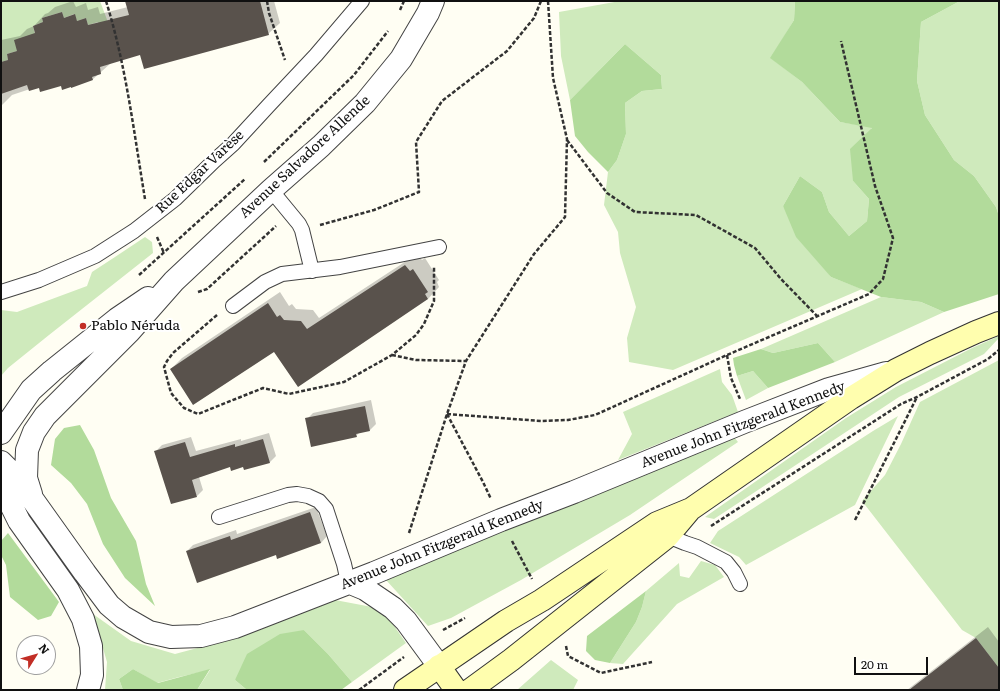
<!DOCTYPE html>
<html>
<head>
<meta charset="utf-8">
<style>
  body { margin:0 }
  #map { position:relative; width:1000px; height:691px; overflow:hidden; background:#fffef3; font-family:Literata,serif }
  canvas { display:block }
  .frame { position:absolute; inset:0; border:2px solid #101010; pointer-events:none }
  .north { position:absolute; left:16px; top:635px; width:40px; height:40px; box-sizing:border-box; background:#fff; border:1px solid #9f9f9f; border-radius:50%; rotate:53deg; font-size:11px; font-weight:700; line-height:16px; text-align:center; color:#101010 }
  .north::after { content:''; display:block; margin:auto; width:14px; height:18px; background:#c22e26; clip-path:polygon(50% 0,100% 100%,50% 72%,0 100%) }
  .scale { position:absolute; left:854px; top:657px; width:74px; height:18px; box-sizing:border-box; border:2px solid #101010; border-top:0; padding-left:5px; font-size:12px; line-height:14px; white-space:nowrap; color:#101010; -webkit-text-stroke:3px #fff; paint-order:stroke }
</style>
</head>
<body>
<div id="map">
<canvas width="1000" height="691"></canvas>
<div class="frame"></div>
<div class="north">N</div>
<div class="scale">20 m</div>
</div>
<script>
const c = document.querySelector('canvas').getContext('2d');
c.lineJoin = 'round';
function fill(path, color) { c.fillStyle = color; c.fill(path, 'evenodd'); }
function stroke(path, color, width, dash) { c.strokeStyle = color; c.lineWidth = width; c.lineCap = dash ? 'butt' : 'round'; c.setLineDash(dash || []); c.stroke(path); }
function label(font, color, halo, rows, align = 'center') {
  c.font = font + ' Literata,serif'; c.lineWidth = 4; c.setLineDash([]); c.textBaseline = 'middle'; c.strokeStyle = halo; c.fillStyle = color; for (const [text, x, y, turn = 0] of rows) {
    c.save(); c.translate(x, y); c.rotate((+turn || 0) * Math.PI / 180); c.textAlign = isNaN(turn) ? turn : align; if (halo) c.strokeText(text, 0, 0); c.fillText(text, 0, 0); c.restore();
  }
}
fill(new Path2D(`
  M 1,1 L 100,1 L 109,25 L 99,28 L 98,22 L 88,25 L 86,18 L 77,21 L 74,14 L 64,18 L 62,12 L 42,18 L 43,22 L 33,26 L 35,34 L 17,51 L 7,54 L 8,60 L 1,62 Z
  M 620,1 L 795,1 L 794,20 L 771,58 L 802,82 L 840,122 L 872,127 L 853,181 L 869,199 L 867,221 L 849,236 L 829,212 L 822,192 L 800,176 L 783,206 L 831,277 L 862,289 L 673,370 L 629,362 L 627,338 L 636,307 L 620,253 L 618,232 L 604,205 L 608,172 L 617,160 L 626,134 L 625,103 L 642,91 L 662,89 L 661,75 L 625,44 L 570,100 L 561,56 L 559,12 Z
  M 960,1 L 999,1 L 999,216 L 996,207 L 974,176 L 954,160 L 925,115 L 917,81 L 921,22 Z
  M 145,237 L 152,242 L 153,253 L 49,335 L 8,368 L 1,376 L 1,310 L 17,312 L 87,286 L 92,272 L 115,257 Z
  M 881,297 L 921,302 L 944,312 L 835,362 L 818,343 L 773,353 L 761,349 Z
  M 999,336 L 999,338 L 984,354 L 899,397 L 714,519 L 705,517 L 846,418 L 896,387 L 972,348 Z
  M 999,360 L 999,668 L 976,638 L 962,630 L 862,501 L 885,475 L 901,444 L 920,402 Z
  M 720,369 L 722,382 L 732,395 L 738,412 L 618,460 L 632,434 L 623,412 Z
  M 753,371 L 768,388 L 746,400 L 737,376 Z
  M 898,416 L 855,505 L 746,565 L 739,557 L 710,543 L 718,531 L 873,431 Z
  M 734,437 L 738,442 L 630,515 L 521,580 L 451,618 L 428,626 L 386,580 L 445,552 Z
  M 701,561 L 715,565 L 724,577 L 677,604 L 623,664 L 610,663 L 636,622 L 642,607 L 646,591 L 679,563 L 680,576 L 689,578 Z
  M 335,600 L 372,607 L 390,620 L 406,643 L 352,682 L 328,654 L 304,630 L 235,680 L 247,690 L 197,690 L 210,670 L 179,677 L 157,683 L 133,669 L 119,679 L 123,690 L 105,690 L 107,662 L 93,614 L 131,641 L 175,654 L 246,635 L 306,609 Z
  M 551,660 L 578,680 L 573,690 L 517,690 Z`), '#cfeabc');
fill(new Path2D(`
  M 795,1 L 960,1 L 921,22 L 917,81 L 925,115 L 954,160 L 974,176 L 996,207 L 999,216 L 999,294 L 944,312 L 921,302 L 881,297 L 831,277 L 796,237 L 783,206 L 800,176 L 822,192 L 829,212 L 849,236 L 867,221 L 869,199 L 853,181 L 850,149 L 872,128 L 840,122 L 802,82 L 770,58 L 794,20 Z
  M 625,44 L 661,75 L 662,89 L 642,91 L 625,103 L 626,134 L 617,160 L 608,172 L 588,152 L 575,136 L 570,100 Z
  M 818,343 L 835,362 L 768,388 L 753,371 L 737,376 L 734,365 L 733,358 L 761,349 L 773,353 Z
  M 80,425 L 94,450 L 111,498 L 136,541 L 146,584 L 155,606 L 125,578 L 103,544 L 87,504 L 71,483 L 51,465 L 55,439 L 64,428 Z
  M 8,533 L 59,602 L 51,616 L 38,620 L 10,597 L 6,565 L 1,555 L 1,541 Z
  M 646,591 L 642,607 L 636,622 L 610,663 L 595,660 L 586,651 L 587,636 Z
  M 304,630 L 328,654 L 352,682 L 341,690 L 247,690 L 235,680 L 247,654 L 280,634 Z
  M 133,669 L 158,683 L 210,669 L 197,690 L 123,690 L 119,679 Z`), '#b2db9b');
fill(new Path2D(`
  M 73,1 L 76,7 L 86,3 L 88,10 L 98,7 L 100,14 L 128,7 L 126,1 L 274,1 L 280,23 L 268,34 L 141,54 L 111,63 L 92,80 L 62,85 L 39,86 L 12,95 L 1,106 L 1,40 L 20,36 L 27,29 L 34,26 L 45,14 L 48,13 L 55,7 Z
  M 417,254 L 422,260 L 425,258 L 439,280 L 437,282 L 439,287 L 428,299 L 274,351 L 171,369 L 182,358 L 280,292 L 289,306 L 292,304 L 296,309 L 313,310 L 319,318 Z
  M 371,400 L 376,424 L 370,430 L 360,432 L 356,436 L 307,419 L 313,413 Z
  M 269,433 L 276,456 L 270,462 L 245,469 L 244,466 L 231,466 L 199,477 L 203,490 L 197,496 L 156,451 L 162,445 L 191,437 L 196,451 L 241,439 L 241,441 Z
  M 316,507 L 327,536 L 321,543 L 276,553 L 187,551 L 193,545 L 236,530 L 237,534 Z
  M 988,627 L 999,642 L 999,690 L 907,690 Z`), '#0003');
fill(new Path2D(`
  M 125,1 L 260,1 L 269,35 L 144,69 L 140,55 L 100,67 L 101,74 L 92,77 L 93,80 L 71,88 L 71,87 L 62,90 L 61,86 L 40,92 L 39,88 L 29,91 L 27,85 L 1,94 L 1,62 L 8,60 L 7,54 L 17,51 L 14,40 L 35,33 L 33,26 L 43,22 L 42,18 L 62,12 L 64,18 L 75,14 L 77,21 L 86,18 L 88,25 L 129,15 Z
  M 405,265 L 410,271 L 413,269 L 428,292 L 425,294 L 428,299 L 298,387 L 274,352 L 193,405 L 170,369 L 268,303 L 277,317 L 280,315 L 284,320 L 301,321 L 307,329 Z
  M 365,406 L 370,431 L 356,434 L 357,437 L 311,447 L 305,418 Z
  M 263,439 L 270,463 L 244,470 L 243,467 L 231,471 L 230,467 L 192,480 L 197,497 L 171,504 L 154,451 L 185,442 L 190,457 L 235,444 L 235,447 Z
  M 310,512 L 321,543 L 277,559 L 276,555 L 197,583 L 186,551 L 230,536 L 231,540 Z
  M 976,638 L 999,668 L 999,690 L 909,690 Z`), '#59524c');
const lane = new Path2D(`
  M 271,190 L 299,224 L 302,230 L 312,271
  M 1,292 L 39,280 L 95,256 L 134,231 L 175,199 L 214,161 L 233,144 L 269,105 L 316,55 L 362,1
  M 233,306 L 265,282 L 282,274 L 340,267 L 439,247
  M 219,517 L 288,495 L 297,494 L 308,496 L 319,501 L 326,509 L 344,564 L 348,582
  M 668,536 L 685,543 L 697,547 L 726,562 L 734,572 L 740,584`);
const street = new Path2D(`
  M 1,433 L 31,390 L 52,371 L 117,319 L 148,298
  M 1,462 L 18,479 L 85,573 L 109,605 L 123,617 L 149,632 L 171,637 L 201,636 L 235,627 L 374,573 L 501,520 L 574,492 L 744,422 L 829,389 L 886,373
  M 1,485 L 19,521 L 68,590 L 83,619 L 91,646 L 92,675 L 88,690
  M 31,494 L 26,478 L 27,450 L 34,432 L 45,416 L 129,332 L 174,281 L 271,190 L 321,146 L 365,103 L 401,59 L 428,13 L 433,1
  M 348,582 L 365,589 L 393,608 L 406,621 L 439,666`);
const secondary = new Path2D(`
  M 439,666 L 456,690
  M 405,690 L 506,621 L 542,600 L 657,523 L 691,509 L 851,398 L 896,370 L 930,353 L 976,332 L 999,323
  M 470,690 L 511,660 L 668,536 L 689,511`);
stroke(lane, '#434343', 16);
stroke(street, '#434343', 24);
stroke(secondary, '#323232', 24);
stroke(new Path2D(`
  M 106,1 C 126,65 134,133 145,199
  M 267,1 L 269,13 L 285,60
  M 400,10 L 404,1
  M 567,140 L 607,193 L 635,212 L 696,215 L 755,248 L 781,279 L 818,317
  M 264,162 L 354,75 L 388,31
  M 320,225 L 374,210 L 419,192 L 416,142 L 442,101 L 507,51 L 534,18 L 541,1
  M 157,237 L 164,253
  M 139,275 L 245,179
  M 198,292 L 207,289 L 276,226
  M 217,315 L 173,353 L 167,361 L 164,367 L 171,393 L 184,408 L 198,414 L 263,388 L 289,394 L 344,382 L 392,355 L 416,335 L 424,324 L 434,301 L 434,267
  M 392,355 L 416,360 L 466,361
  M 727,355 L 731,378 L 740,399
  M 447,414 L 541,421 L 568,420 L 595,415 L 727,355 L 869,294 L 883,279 L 893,238 L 875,186 L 841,41
  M 447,414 L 483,482 L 491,499
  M 855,520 L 897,437 L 917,397
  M 711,526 L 901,404 L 917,397 L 988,359 L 999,350
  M 409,533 L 447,414 L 466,361 L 534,254 L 565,217 L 567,139 L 553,78 L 548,1
  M 512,541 L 532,579
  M 443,630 L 465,618
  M 566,646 L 568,656 L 601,673 L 652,662
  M 359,690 L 404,657`), '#323232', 2.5, [4, 2]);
stroke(lane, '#fff', 14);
stroke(street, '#fff', 22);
stroke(secondary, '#fffeae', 22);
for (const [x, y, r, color] of [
  [83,326,4,"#c22e26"]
]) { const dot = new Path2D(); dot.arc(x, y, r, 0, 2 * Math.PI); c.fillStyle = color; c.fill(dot); stroke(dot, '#fff', 1.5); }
label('14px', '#101010', '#fff', [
  ["Avenue Salvadore Allende",305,157,-43],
  ["Rue Edgar Varèse",200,172,-43],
  ["Avenue John Fitzgerald Kennedy",743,425,-21],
  ["Avenue John Fitzgerald Kennedy",442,545,-22]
]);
label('14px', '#101010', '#fff', [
  ["Pablo Néruda",91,326]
], 'left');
</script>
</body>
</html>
